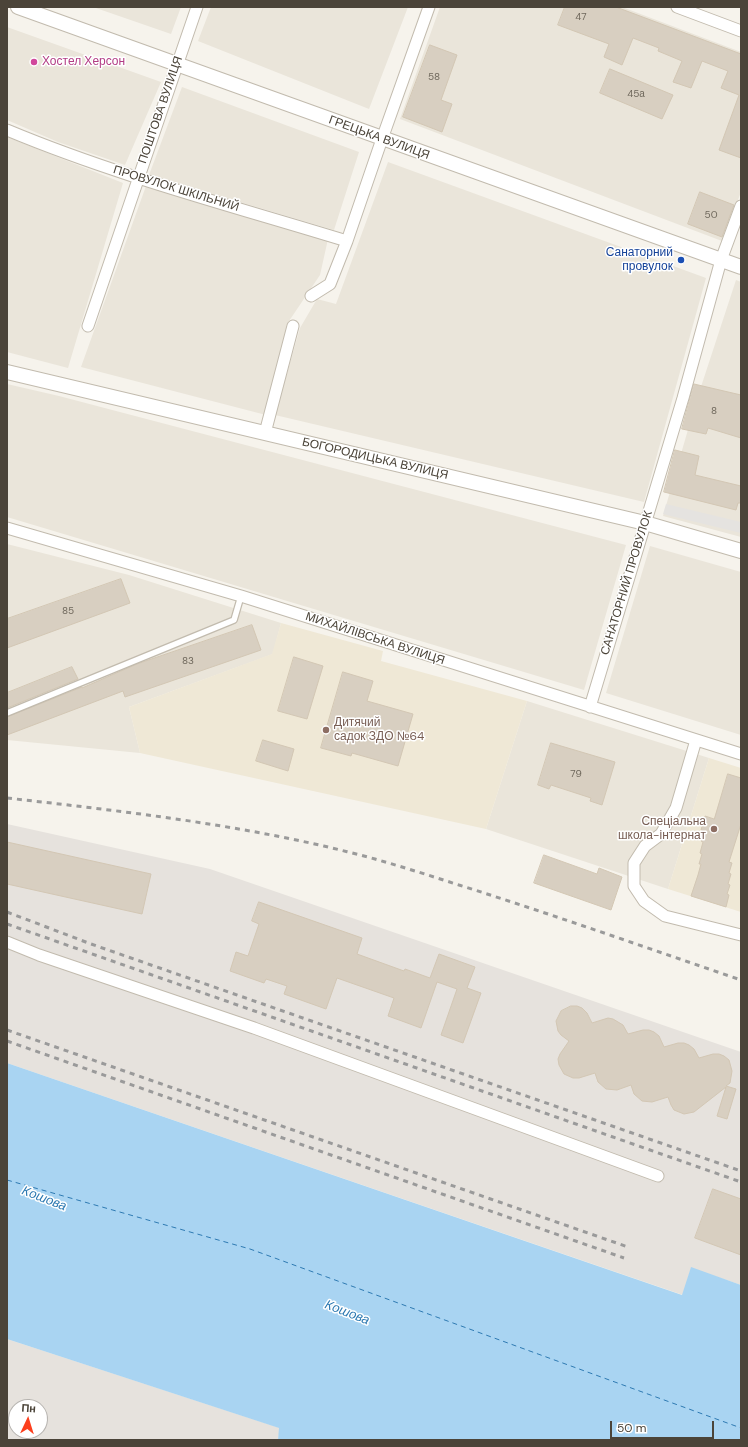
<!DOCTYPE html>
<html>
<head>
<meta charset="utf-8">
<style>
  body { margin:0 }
  #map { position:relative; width:748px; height:1447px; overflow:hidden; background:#f6f3ec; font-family:"DM Sans",sans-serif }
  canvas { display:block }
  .frame { position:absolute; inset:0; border:8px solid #4b4439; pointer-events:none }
  .north { position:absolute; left:8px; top:1399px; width:40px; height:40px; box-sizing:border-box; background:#fff; border:1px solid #b7b4b0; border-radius:50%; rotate:4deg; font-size:11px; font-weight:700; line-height:16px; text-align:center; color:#4b4439 }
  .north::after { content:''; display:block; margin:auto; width:14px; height:18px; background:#fc3f1d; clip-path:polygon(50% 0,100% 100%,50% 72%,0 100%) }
  .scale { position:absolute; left:610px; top:1421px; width:104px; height:18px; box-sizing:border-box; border:2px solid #4b4439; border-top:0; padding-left:5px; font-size:12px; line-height:14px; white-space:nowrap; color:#4b4439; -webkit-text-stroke:3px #fff; paint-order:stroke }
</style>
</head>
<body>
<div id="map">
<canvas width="748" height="1447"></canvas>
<div class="frame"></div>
<div class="north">Пн</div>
<div class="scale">50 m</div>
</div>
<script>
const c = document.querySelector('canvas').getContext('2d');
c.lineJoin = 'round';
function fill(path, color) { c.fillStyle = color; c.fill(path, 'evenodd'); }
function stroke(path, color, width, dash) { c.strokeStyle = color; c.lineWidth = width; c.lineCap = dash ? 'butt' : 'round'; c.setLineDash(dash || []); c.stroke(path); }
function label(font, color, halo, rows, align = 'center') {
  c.font = font + ' "DM Sans",sans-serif'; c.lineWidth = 3; c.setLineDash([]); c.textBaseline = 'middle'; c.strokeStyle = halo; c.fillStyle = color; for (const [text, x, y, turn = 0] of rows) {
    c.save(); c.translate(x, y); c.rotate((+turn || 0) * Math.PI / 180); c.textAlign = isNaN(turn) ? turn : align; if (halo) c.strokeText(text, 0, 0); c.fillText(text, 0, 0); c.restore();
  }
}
fill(new Path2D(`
  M 93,7 L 181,7 L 171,34 Z
  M 211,7 L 408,7 L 369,109 L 198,41 Z
  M 440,7 L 622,7 L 741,52 L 741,192 L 722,241 L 400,119 Z
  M 7,27 L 161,82 L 125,165 L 58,142 L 7,120 Z
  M 182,87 L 359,152 L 334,230 L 149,175 Z
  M 7,137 L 123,183 L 68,368 L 7,352 Z
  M 388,162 L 706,278 L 644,502 L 275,415 L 300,328 L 317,299 L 336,304 Z
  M 146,186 L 328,239 L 320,275 L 287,324 L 266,415 L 81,367 Z
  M 736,280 L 741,282 L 741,537 L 663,516 L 696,402 Z
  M 7,384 L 59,396 L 626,545 L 584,690 L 7,517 Z
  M 7,544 L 129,575 L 281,623 L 273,654 L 129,707 L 140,753 L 7,740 Z
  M 650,546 L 741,572 L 741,735 L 606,693 Z
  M 527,701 L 709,758 L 668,889 L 486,829 Z`), '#eae5da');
fill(new Path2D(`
  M 7,824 L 210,869 L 741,1052 L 741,1285 L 691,1268 L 683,1295 L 7,1063 Z
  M 7,1339 L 280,1428 L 278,1440 L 7,1440 ZM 16,1407 L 40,1407 L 40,1431 L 16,1431 Z`), '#e6e2dd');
fill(new Path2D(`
  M 281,623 L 383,651 L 381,661 L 527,701 L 486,829 L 140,753 L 129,707 L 272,654 Z
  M 709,758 L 741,768 L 741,912 L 668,889 Z`), '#efe8d6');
fill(new Path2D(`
  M 666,504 L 741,522 L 741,533 L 663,514 Z`), '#e5e3e0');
fill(new Path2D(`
  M 7,1063 L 682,1295 L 691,1267 L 741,1285 L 741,1440 L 278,1440 L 279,1428 L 7,1339 Z`), '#a9d4f2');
stroke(new Path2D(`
  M 7,1180 L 250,1249 L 741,1428`), '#2e7ab2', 1, [5, 4]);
const building = new Path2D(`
  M 565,7 L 616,7 L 741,54 L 741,158 L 719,150 L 739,95 L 721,88 L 728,71 L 702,61 L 691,88 L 673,82 L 682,61 L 658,51 L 659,48 L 633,38 L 622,65 L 604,57 L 609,44 L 558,25 Z
  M 430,45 L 457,55 L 441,100 L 452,104 L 442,132 L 403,117 Z
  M 610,69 L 673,95 L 662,119 L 600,93 Z
  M 700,192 L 734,205 L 722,237 L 688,224 Z
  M 694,384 L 741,395 L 741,438 L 708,428 L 706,434 L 682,429 Z
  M 675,450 L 699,456 L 695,475 L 741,486 L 741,503 L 738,503 L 736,510 L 664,492 Z
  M 121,579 L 130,603 L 7,648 L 7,619 Z
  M 252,625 L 261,650 L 125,697 L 123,691 L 7,735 L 7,717 L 82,687 L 82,688 L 137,664 Z
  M 294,657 L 323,666 L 307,719 L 278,711 Z
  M 72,667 L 78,679 L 7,708 L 7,693 Z
  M 343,672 L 373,681 L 367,701 L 413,714 L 398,766 L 352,753 L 351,756 L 321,748 Z
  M 263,740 L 294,749 L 288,771 L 256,761 Z
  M 551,743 L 615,762 L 602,805 L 590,801 L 591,798 L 551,785 L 549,789 L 538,785 Z
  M 728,774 L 741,778 L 741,824 L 729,862 L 732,863 L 729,873 L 731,874 L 728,884 L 730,885 L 727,894 L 729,895 L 726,907 L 691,896 L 698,875 L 701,864 L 699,864 L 702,854 L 700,853 L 703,842 L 701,841 L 705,831 L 701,830 L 705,816 L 714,819 Z
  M 7,842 L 151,874 L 142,914 L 7,884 Z
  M 544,855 L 597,874 L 599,868 L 622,877 L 611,910 L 534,883 Z
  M 259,902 L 362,938 L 357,954 L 404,971 L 405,969 L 430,978 L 439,954 L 475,967 L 467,988 L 481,993 L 463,1043 L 441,1035 L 457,989 L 437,982 L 421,1028 L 388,1016 L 394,998 L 337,978 L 326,1009 L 284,994 L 287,986 L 266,979 L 264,983 L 230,971 L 236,952 L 248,956 L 259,924 L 252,921 Z
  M 571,1006 L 577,1006 L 582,1008 L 587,1013 L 592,1023 L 608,1018 L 613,1019 L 623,1025 L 628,1034 L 643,1030 L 649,1030 L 654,1032 L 659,1036 L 664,1047 L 678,1043 L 684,1043 L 689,1045 L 694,1049 L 699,1058 L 713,1054 L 719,1054 L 724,1056 L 729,1060 L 732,1071 L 730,1083 L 726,1086 L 736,1089 L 727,1119 L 717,1116 L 726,1087 L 694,1112 L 684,1114 L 674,1110 L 671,1105 L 668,1097 L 652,1102 L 642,1101 L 634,1094 L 631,1085 L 617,1090 L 606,1089 L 598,1082 L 595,1073 L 579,1078 L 573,1078 L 564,1074 L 559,1065 L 558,1059 L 560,1054 L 569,1041 L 561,1035 L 558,1031 L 556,1021 L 561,1011 Z
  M 713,1189 L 741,1199 L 741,1255 L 695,1238 Z`);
fill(building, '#d8cfc1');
stroke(building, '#d3c7b4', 1);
const service = new Path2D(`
  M 7,713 L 234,620 L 241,596`);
const minor = new Path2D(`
  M 677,7 L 741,31
  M 7,130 C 117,176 233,206 347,241
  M 311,296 L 330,284 L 347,241 L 382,139 L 429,7
  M 88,326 L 197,7
  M 265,433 L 293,326
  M 7,528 L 241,596 L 741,754
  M 590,707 L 683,398 L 721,260 L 741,206
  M 696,740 L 676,808 L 661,834 L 645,846 L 634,863 L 634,886 L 644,901 L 665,916 L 741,935
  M 7,942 L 39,955 L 254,1028 L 658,1176`);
const tertiary = new Path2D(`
  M 18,7 L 741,267
  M 7,372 L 645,523 L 741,551`);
stroke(service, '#c2bbae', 8);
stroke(minor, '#c2bbae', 13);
stroke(tertiary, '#c2bbae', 16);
stroke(service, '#fff', 5.5);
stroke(minor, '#fff', 11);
stroke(tertiary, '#fff', 14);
stroke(new Path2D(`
  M 7,798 C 130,812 255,826 375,859 C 403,867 431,876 459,885 C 554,915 647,948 741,980
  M 7,912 L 91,944 L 741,1171
  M 7,924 L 741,1182
  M 7,1030 L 628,1247
  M 7,1041 L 624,1258`), '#9a9a9a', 3, [5, 5]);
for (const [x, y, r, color] of [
  [34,62,4,"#d1479c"],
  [681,260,4,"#1a4fb4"],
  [326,730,4,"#8d6e63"],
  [714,829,4,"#8d6e63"]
]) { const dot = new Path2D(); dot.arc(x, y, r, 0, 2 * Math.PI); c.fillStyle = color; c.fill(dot); stroke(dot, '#fff', 1.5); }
label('10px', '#6e675b', null, [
  ["47",581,17],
  ["58",434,77],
  ["45а",636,94],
  ["50",711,215],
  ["8",714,411],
  ["85",68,611],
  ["83",188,661],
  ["79",576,774]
]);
label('12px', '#b23c85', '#fff', [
  ["Хостел Херсон",42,62]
], 'left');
label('12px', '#4b4439', '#fff', [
  ["ПОШТОВА ВУЛИЦЯ",161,110,-71],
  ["ГРЕЦЬКА ВУЛИЦЯ",379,138,20],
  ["ПРОВУЛОК ШКІЛЬНИЙ",176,189,17],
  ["БОГОРОДИЦЬКА ВУЛИЦЯ",375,459,13],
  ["САНАТОРНИЙ ПРОВУЛОК",627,583,-73],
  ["МИХАЙЛІВСЬКА ВУЛИЦЯ",375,639,18]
]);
label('12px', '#164399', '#fff', [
  ["Санаторний",673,253],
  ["провулок",673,267]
], 'right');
label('12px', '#785e54', '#fff', [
  ["Дитячий",334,723],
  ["садок ЗДО №64",334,737],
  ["Спеціальна",706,822,"right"],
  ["школа-інтернат",706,836,"right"]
], 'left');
label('italic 13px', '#2e7ab2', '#fff', [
  ["Кошова",44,1199,21],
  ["Кошова",347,1313,21]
]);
</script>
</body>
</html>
